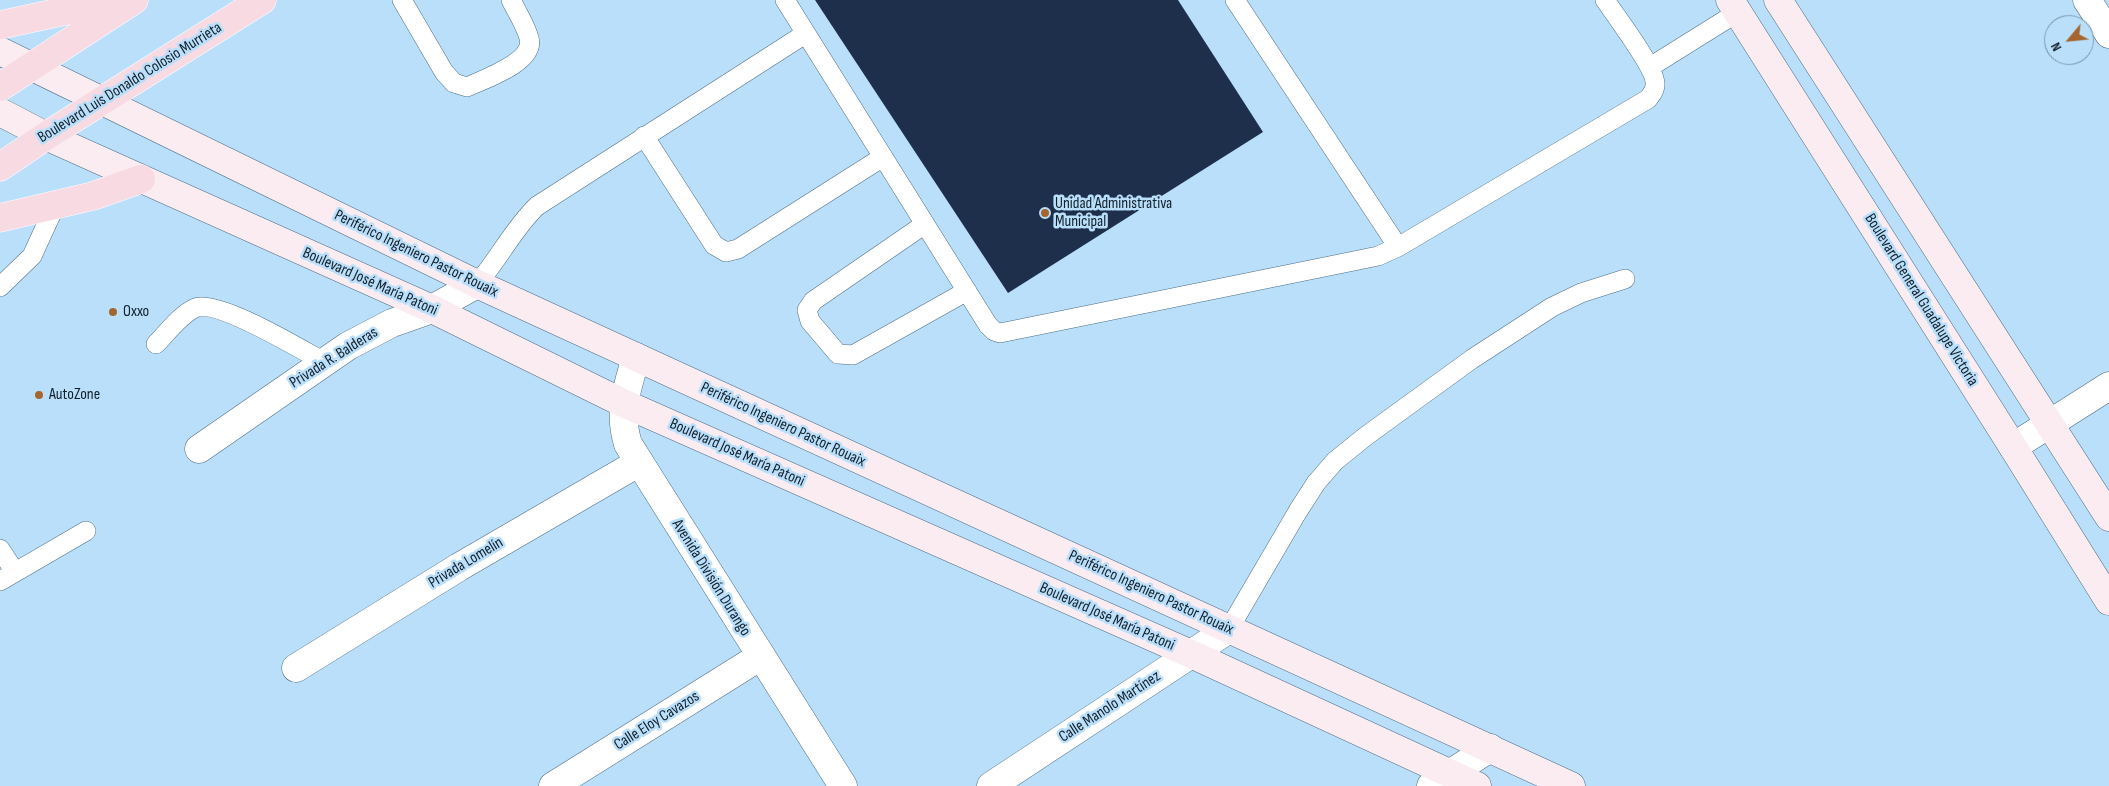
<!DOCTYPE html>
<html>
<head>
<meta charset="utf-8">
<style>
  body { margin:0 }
  #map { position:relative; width:2109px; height:786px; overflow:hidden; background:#badffb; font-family:"Sofia Sans Condensed",sans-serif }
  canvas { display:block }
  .north { position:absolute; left:2044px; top:15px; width:50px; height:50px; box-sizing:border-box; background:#badffb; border:1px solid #7692a7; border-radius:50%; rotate:242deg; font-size:14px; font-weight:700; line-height:20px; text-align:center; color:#111f29 }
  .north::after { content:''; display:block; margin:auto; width:18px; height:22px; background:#a4662c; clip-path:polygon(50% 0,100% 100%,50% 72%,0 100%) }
</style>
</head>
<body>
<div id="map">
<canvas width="2109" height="786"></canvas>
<div class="north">N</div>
</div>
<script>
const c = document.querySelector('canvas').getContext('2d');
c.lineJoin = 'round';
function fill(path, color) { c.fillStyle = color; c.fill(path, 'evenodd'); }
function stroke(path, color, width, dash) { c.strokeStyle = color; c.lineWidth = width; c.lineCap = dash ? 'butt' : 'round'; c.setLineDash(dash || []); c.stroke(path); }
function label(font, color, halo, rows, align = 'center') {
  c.font = font + ' "Sofia Sans Condensed",sans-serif'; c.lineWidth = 5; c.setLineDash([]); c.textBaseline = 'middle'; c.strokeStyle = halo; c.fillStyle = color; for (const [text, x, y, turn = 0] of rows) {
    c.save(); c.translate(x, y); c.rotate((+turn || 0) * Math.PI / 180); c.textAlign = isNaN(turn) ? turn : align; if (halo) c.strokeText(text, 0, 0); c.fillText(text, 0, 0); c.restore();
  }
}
fill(new Path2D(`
  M 815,0 L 1178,0 L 1263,132 L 1008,293 Z`), '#1e2f4b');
const service = new Path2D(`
  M 402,0 L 444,72 L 454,83 L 467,87 C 484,79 536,62 529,38 C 526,26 517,12 511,0
  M 785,0 L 988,325 L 994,331 L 1000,333 L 1349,262 L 1378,256 L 1398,247 L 1648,99 C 1651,95 1655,91 1655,85 C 1657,70 1615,15 1605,0
  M 1235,0 L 1398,247
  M 1650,67 L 1738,12
  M 644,136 L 714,245 L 726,252 L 738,249 L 883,157
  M 925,224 L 813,301 L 807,310 L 810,321 L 838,354 L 853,355 L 967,291
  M 477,284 C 499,259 513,229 537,206 L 805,34
  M 0,287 L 32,256 L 55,206
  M 156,344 C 167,333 180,315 195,308 C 216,298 302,350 324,362
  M 0,549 L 15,572
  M 0,581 L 86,531
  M 1229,629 L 1298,511 L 1316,483 L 1335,461 L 1366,436 L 1472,359 L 1552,307 L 1581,293 L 1625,279`);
const minor = new Path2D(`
  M 2087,0 L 2109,34
  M 636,357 C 627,389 618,412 628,444 L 843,786
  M 2013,447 L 2109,386
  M 199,449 L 348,346 L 392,323 L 432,309 L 477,284
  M 296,668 L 459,567 L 638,463
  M 553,786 L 761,656
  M 991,786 L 1229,629
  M 1431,786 L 1490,748`);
const secondary = new Path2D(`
  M 1730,0 L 2013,447 L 2109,601
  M 1778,0 L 2109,517
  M 0,51 L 477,284 L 1571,786
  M 0,112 L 46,136 L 432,309 L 623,403 L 1191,654 L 1477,786`);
const primary = new Path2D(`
  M 0,25 L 116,0
  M 0,87 L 134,0
  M 0,167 L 46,136 L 262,0
  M 0,218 L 93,196 L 141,179`);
stroke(service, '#4c6e86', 20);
stroke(minor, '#4c6e86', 29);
stroke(secondary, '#4c6e86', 29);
stroke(primary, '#fff', 29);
stroke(service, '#fff', 19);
stroke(minor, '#fff', 28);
stroke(secondary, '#fbecf1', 28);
stroke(primary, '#f8dae2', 28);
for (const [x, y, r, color] of [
  [1045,213,5,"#a4662c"],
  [113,312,5,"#a4662c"],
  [39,395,5,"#a4662c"]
]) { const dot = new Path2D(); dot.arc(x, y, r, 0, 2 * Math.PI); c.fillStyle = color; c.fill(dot); stroke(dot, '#badffb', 2); }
label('16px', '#111f29', '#badffb', [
  ["Boulevard Luis Donaldo Colosio Murrieta",130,83,-32],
  ["Periférico Ingeniero Pastor Rouaix",416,254,26],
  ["Boulevard José María Patoni",370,282,24],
  ["Boulevard General Guadalupe Victoria",1921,300,58],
  ["Privada R. Balderas",334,358,-32],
  ["Periférico Ingeniero Pastor Rouaix",783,425,25],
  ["Boulevard José María Patoni",737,453,24],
  ["Privada Lomelín",466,563,-31],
  ["Avenida División Durango",711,578,58],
  ["Periférico Ingeniero Pastor Rouaix",1151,593,25],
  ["Boulevard José María Patoni",1107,617,24],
  ["Calle Manolo Martínez",1110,707,-33],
  ["Calle Eloy Cavazos",657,721,-32]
]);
label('16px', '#111f29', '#badffb', [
  ["Unidad Administrativa",1055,204],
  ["Municipal",1055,222],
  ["Oxxo",123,312],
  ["AutoZone",49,395]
], 'left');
</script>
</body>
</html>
